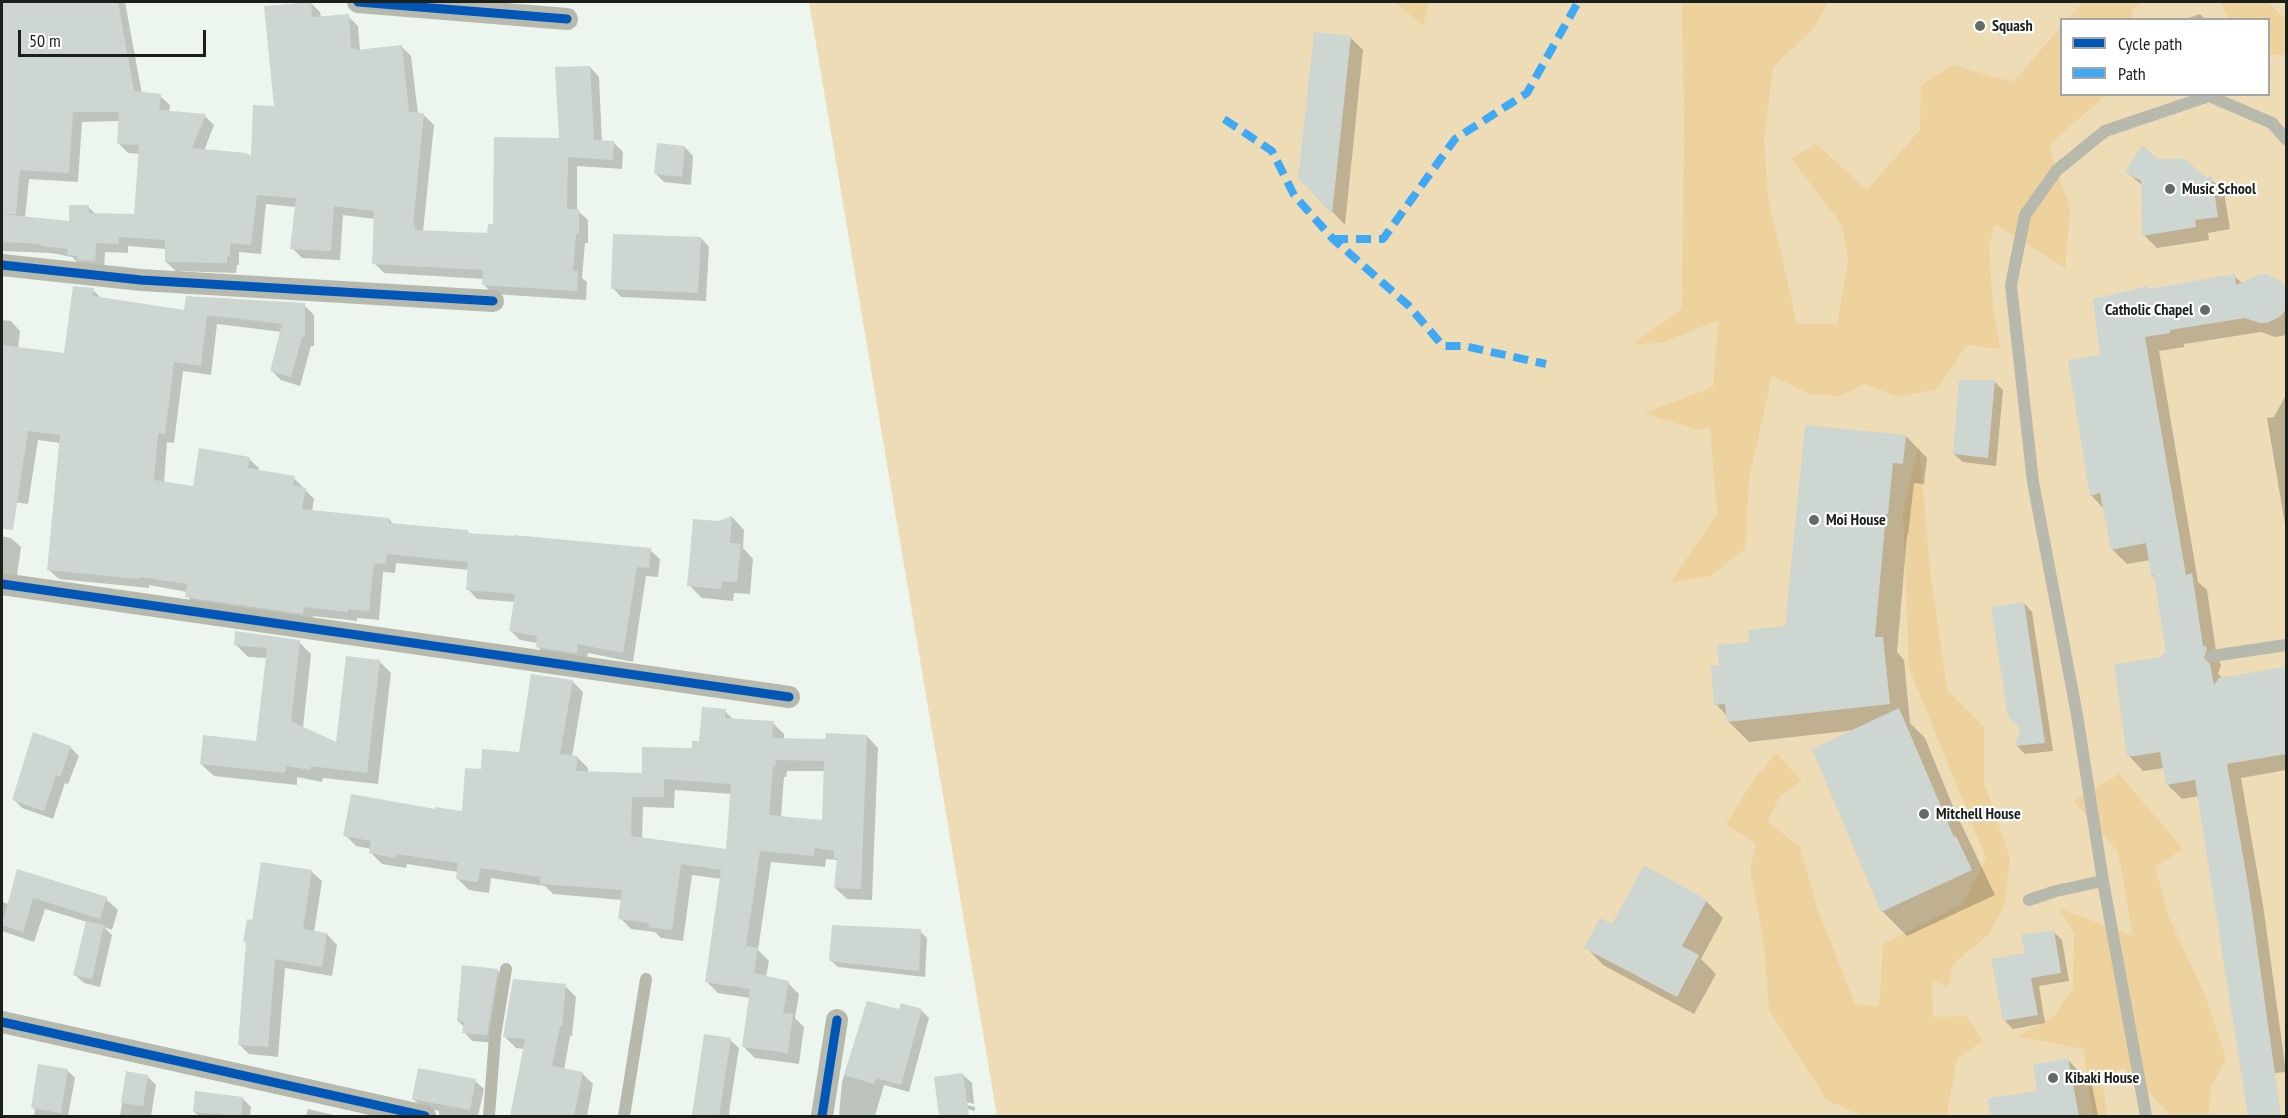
<!DOCTYPE html>
<html>
<head>
<meta charset="utf-8">
<style>
  body { margin:0 }
  #map { position:relative; width:2288px; height:1118px; overflow:hidden; background:#edf6ee; font-family:"PT Sans Narrow",sans-serif }
  canvas { display:block }
  .frame { position:absolute; inset:0; border:3px solid #1b201b; pointer-events:none }
  .legend { position:absolute; left:2060px; top:18px; width:210px; height:78px; box-sizing:border-box; background:#fff; border:2px solid #a4a6a4; margin:0; padding:8px 10px; list-style:none; font-size:18px; color:#1b201b }
  .legend li { display:flex; align-items:center; gap:12px; height:30px }
  .legend b { width:30px; border:2px solid #a4a6a4 }
  .scale { position:absolute; left:18px; top:30px; width:188px; height:27px; box-sizing:border-box; border:3px solid #1b201b; border-top:0; padding-left:8px; font-size:18px; line-height:21px; white-space:nowrap; color:#1b201b; -webkit-text-stroke:4px #fff; paint-order:stroke }
</style>
</head>
<body>
<div id="map">
<canvas width="2288" height="1118"></canvas>
<div class="frame"></div>
<ul class="legend">
<li><b style="height:8px;background:#0057b8"></b>Cycle path</li>
<li><b style="height:8px;background:#3fa9f5"></b>Path</li>
</ul>
<div class="scale">50 m</div>
</div>
<script>
const c = document.querySelector('canvas').getContext('2d');
c.lineJoin = 'round';
function fill(path, color) { c.fillStyle = color; c.fill(path, 'evenodd'); }
function stroke(path, color, width, dash) { c.strokeStyle = color; c.lineWidth = width; c.lineCap = dash ? 'butt' : 'round'; c.setLineDash(dash || []); c.stroke(path); }
function label(font, color, halo, rows, align = 'center') {
  c.font = font + ' "PT Sans Narrow",sans-serif'; c.lineWidth = 4.5; c.setLineDash([]); c.textBaseline = 'middle'; c.strokeStyle = halo; c.fillStyle = color; for (const [text, x, y, turn = 0] of rows) {
    c.save(); c.translate(x, y); c.rotate((+turn || 0) * Math.PI / 180); c.textAlign = isNaN(turn) ? turn : align; if (halo) c.strokeText(text, 0, 0); c.fillText(text, 0, 0); c.restore();
  }
}
fill(new Path2D(`
  M 809,2 L 2286,2 L 2286,1116 L 997,1116 ZM 2062,20 L 2268,20 L 2268,94 L 2062,94 Z`), '#eedcb6');
fill(new Path2D(`
  M 1395,2 L 1429,2 L 1423,26 Z
  M 1682,2 L 1828,2 L 1813,29 L 1773,67 L 1764,139 L 1768,197 L 1797,324 L 1837,324 L 1848,260 L 1842,225 L 1791,158 L 1816,144 L 1867,190 L 1920,130 L 1921,85 L 1953,65 L 2013,82 L 2061,27 L 2062,94 L 2106,95 L 2049,145 L 2070,210 L 2065,268 L 1995,224 L 1989,246 L 1993,305 L 2000,349 L 1967,345 L 1937,389 L 1899,397 L 1864,384 L 1840,396 L 1809,394 L 1772,376 L 1749,478 L 1745,549 L 1710,576 L 1670,583 L 1717,514 L 1710,427 L 1697,430 L 1644,413 L 1713,387 L 1718,320 L 1664,342 L 1631,345 L 1682,309 L 1684,120 Z
  M 2083,2 L 2143,2 L 2132,10 L 2133,19 L 2068,19 Z
  M 2221,2 L 2268,2 L 2286,20 L 2286,55 L 2269,55 L 2268,20 L 2228,19 Z
  M 1919,445 L 1930,569 L 1947,690 L 1984,727 L 1984,783 L 2010,858 L 2004,907 L 1989,934 L 1953,964 L 1948,987 L 1932,980 L 1933,1017 L 1966,1016 L 1983,1041 L 1957,1058 L 1947,1116 L 1862,1116 L 1827,1100 L 1769,1010 L 1763,937 L 1750,870 L 1756,844 L 1726,824 L 1755,778 L 1776,753 L 1802,781 L 1779,797 L 1768,822 L 1800,847 L 1818,910 L 1855,1004 L 1879,1007 L 1883,944 L 1963,904 L 1986,858 L 1909,668 L 1903,512 Z
  M 2119,774 L 2183,849 L 2155,867 L 2168,915 L 2205,995 L 2226,1059 L 2210,1089 L 2209,1116 L 2169,1116 L 2166,1110 L 2123,1068 L 2102,1078 L 2107,1116 L 2093,1116 L 2083,1049 L 2018,1036 L 2054,1016 L 2073,988 L 2074,933 L 2059,908 L 2133,936 L 2118,852 L 2074,801 Z`), '#edd29e');
fill(new Path2D(`
  M 2,2 L 125,2 L 142,94 L 160,96 L 170,105 L 169,113 L 205,116 L 214,125 L 204,151 L 252,158 L 276,108 L 310,2 L 320,12 L 321,18 L 348,16 L 358,26 L 360,51 L 401,46 L 411,56 L 418,114 L 424,115 L 434,125 L 423,232 L 489,235 L 560,139 L 590,67 L 599,77 L 602,142 L 613,142 L 623,152 L 622,169 L 577,166 L 577,210 L 588,220 L 588,243 L 585,243 L 582,278 L 587,282 L 586,300 L 493,294 L 483,284 L 484,279 L 384,273 L 374,263 L 375,219 L 343,215 L 340,260 L 302,258 L 292,248 L 296,207 L 266,204 L 261,254 L 239,252 L 239,265 L 237,265 L 236,273 L 176,271 L 166,262 L 166,249 L 128,246 L 128,253 L 105,252 L 104,270 L 79,264 L 72,257 L 51,253 L 2,251 ZM 120,121 L 118,143 L 128,153 L 140,154 L 136,216 L 96,214 L 88,207 L 70,223 L 25,218 L 29,179 L 78,182 L 82,122 Z
  M 2200,14 L 2206,20 L 2183,20 Z
  M 1350,37 L 1363,50 L 1345,225 L 1300,177 Z
  M 685,147 L 693,156 L 691,185 L 664,182 L 656,174 Z
  M 2156,161 L 2211,179 L 2224,192 L 2230,229 L 2208,233 L 2209,240 L 2157,248 L 2144,235 L 2143,186 L 2127,172 Z
  M 701,238 L 709,247 L 706,301 L 621,297 L 613,288 Z
  M 2234,276 L 2243,284 L 2280,282 L 2286,289 L 2286,335 L 2275,337 L 2261,332 L 2184,344 L 2184,347 L 2159,351 L 2198,582 L 2207,590 L 2217,658 L 2221,665 L 2218,674 L 2223,679 L 2286,669 L 2286,770 L 2241,778 L 2263,905 L 2286,1072 L 2274,1073 L 2273,1116 L 2250,1116 L 2199,796 L 2182,799 L 2167,784 L 2164,768 L 2143,771 L 2129,756 L 2164,658 L 2168,655 L 2156,579 L 2152,575 L 2150,560 L 2127,564 L 2112,549 L 2104,509 L 2091,495 L 2102,356 L 2147,288 L 2150,290 Z
  M 93,290 L 102,299 L 186,311 L 304,305 L 314,315 L 314,346 L 311,346 L 300,386 L 281,380 L 271,370 L 282,332 L 217,324 L 211,375 L 183,371 L 174,443 L 167,442 L 164,483 L 194,488 L 249,459 L 259,468 L 258,471 L 294,478 L 314,499 L 312,512 L 389,519 L 394,525 L 467,531 L 470,534 L 650,550 L 660,559 L 658,577 L 646,576 L 633,662 L 588,653 L 586,662 L 547,656 L 537,646 L 538,643 L 520,640 L 510,630 L 515,602 L 477,599 L 468,589 L 469,570 L 396,563 L 395,573 L 383,572 L 379,620 L 357,618 L 357,621 L 313,616 L 312,622 L 196,606 L 187,596 L 187,592 L 149,585 L 149,588 L 59,579 L 49,570 L 60,443 L 38,440 L 28,504 L 6,501 L 2,536 L 11,538 L 21,547 L 17,576 L 2,573 L 2,320 L 11,321 L 20,331 L 18,349 L 65,355 Z
  M 1994,381 L 2003,390 L 1996,466 L 1963,462 L 1954,454 Z
  M 2286,395 L 2286,530 L 2267,418 L 2274,417 Z
  M 1906,436 L 1927,458 L 1924,484 L 1914,483 L 1908,535 L 1907,535 L 1897,652 L 1904,660 L 1910,723 L 1925,738 L 1954,809 L 1995,895 L 1907,936 L 1882,911 L 1855,730 L 1749,742 L 1728,721 L 1727,716 L 1716,704 L 1721,666 L 1751,643 L 1787,627 Z
  M 732,517 L 744,530 L 743,548 L 753,559 L 750,594 L 734,593 L 733,601 L 702,598 L 689,585 L 720,522 Z
  M 2024,603 L 2032,612 L 2053,751 L 2025,754 L 2017,746 L 2022,729 Z
  M 299,642 L 311,654 L 303,728 L 337,744 L 379,661 L 391,673 L 378,784 L 323,778 L 322,782 L 297,777 L 297,785 L 214,776 L 201,764 L 258,742 L 268,658 L 248,657 L 235,644 Z
  M 572,681 L 583,692 L 572,757 L 577,757 L 588,768 L 588,773 L 643,775 L 693,750 L 725,711 L 734,720 L 773,723 L 784,734 L 784,740 L 827,741 L 867,736 L 878,748 L 872,900 L 847,899 L 835,888 L 838,860 L 826,859 L 825,867 L 771,862 L 758,950 L 769,961 L 766,977 L 788,983 L 799,994 L 795,1018 L 804,1027 L 799,1064 L 755,1058 L 744,1047 L 750,998 L 718,993 L 707,982 L 722,879 L 692,875 L 683,941 L 661,938 L 655,932 L 631,929 L 620,918 L 622,900 L 553,894 L 545,886 L 491,878 L 489,893 L 469,890 L 457,878 L 458,872 L 407,864 L 406,868 L 382,864 L 371,853 L 371,849 L 356,846 L 345,835 L 436,811 L 463,813 L 482,771 L 520,753 ZM 787,771 L 826,771 L 823,821 L 781,817 L 784,777 L 786,777 ZM 675,790 L 732,794 L 727,850 L 642,839 L 643,807 L 674,808 Z
  M 70,747 L 79,756 L 68,784 L 65,783 L 53,819 L 22,808 L 13,799 Z
  M 18,871 L 106,899 L 118,910 L 112,930 L 104,927 L 112,935 L 100,987 L 84,983 L 75,975 L 87,922 L 45,909 L 34,942 L 2,931 L 2,902 L 8,904 Z
  M 311,871 L 322,881 L 314,932 L 327,934 L 337,945 L 332,976 L 285,968 L 278,1057 L 249,1054 L 239,1044 L 247,944 L 245,941 L 253,922 Z
  M 1706,901 L 1723,918 L 1701,959 L 1716,974 L 1694,1014 L 1603,965 L 1586,947 L 1613,926 Z
  M 920,931 L 927,938 L 925,977 L 838,967 L 830,960 Z
  M 2053,931 L 2062,940 L 2069,981 L 2039,986 L 2045,1023 L 2013,1029 L 2004,1020 L 2026,954 Z
  M 497,970 L 506,979 L 495,1043 L 472,1041 L 464,1032 L 464,1027 L 458,1021 Z
  M 565,986 L 576,997 L 572,1036 L 570,1036 L 564,1070 L 582,1073 L 593,1084 L 587,1116 L 511,1116 L 524,1049 L 516,1048 L 505,1037 Z
  M 921,1010 L 929,1018 L 909,1092 L 884,1085 L 875,1116 L 842,1116 L 839,1114 L 842,1082 L 857,1036 L 900,1011 Z
  M 705,1036 L 730,1040 L 739,1048 L 729,1113 L 730,1116 L 692,1116 Z
  M 2068,1060 L 2092,1085 L 2098,1116 L 1992,1116 L 1989,1099 L 2039,1092 Z
  M 67,1070 L 75,1078 L 68,1116 L 34,1116 L 35,1110 L 33,1108 Z
  M 127,1073 L 147,1076 L 156,1085 L 151,1116 L 120,1116 Z
  M 963,1075 L 972,1083 L 974,1104 L 944,1096 L 944,1099 L 975,1107 L 975,1111 L 947,1103 L 938,1094 L 936,1078 Z
  M 475,1081 L 484,1089 L 478,1116 L 439,1116 L 439,1111 L 422,1107 L 413,1099 Z
  M 243,1099 L 251,1107 L 250,1116 L 199,1116 L 194,1112 Z
  M 308,1109 L 338,1116 L 306,1116 Z`), '#0003');
fill(new Path2D(`
  M 2,2 L 118,2 L 134,91 L 161,94 L 159,110 L 206,114 L 192,148 L 246,153 L 251,156 L 253,105 L 274,106 L 264,6 L 311,2 L 312,17 L 349,14 L 351,49 L 355,48 L 356,50 L 402,45 L 409,112 L 424,113 L 413,225 L 415,225 L 415,230 L 487,233 L 488,224 L 493,224 L 494,137 L 559,138 L 555,67 L 590,66 L 594,140 L 614,141 L 613,160 L 568,157 L 567,209 L 579,209 L 579,234 L 576,234 L 573,271 L 578,271 L 577,291 L 482,285 L 483,270 L 372,264 L 374,211 L 334,206 L 331,251 L 290,249 L 296,198 L 257,195 L 251,245 L 230,243 L 230,256 L 227,256 L 227,263 L 165,262 L 165,240 L 119,237 L 119,244 L 96,243 L 95,261 L 77,260 L 77,256 L 67,255 L 68,249 L 41,246 L 41,244 L 2,242 L 2,214 L 69,221 L 69,205 L 89,205 L 89,213 L 134,214 L 139,145 L 117,144 L 119,112 L 73,112 L 69,173 L 20,170 L 16,214 L 2,214 Z
  M 1314,32 L 1351,36 L 1332,214 L 1298,178 Z
  M 657,143 L 685,146 L 682,177 L 654,174 Z
  M 2142,145 L 2157,159 L 2185,159 L 2205,177 L 2212,177 L 2218,217 L 2195,220 L 2196,227 L 2142,236 L 2141,181 L 2125,172 Z
  M 613,234 L 701,237 L 698,293 L 611,289 Z
  M 2235,274 L 2236,285 L 2258,275 L 2266,274 L 2281,281 L 2286,290 L 2286,309 L 2281,316 L 2267,323 L 2260,323 L 2245,318 L 2170,330 L 2170,333 L 2145,337 L 2186,575 L 2192,573 L 2203,646 L 2206,646 L 2207,649 L 2204,658 L 2210,664 L 2214,685 L 2219,678 L 2286,667 L 2286,754 L 2227,764 L 2249,890 L 2281,1116 L 2248,1116 L 2195,780 L 2166,785 L 2160,752 L 2127,757 L 2114,664 L 2163,657 L 2162,654 L 2166,653 L 2154,575 L 2151,576 L 2146,543 L 2111,550 L 2100,493 L 2090,496 L 2068,360 L 2100,355 L 2093,299 L 2148,286 L 2148,289 Z
  M 73,286 L 94,288 L 93,296 L 184,310 L 186,296 L 305,303 L 305,337 L 302,337 L 291,377 L 270,371 L 282,324 L 207,315 L 201,366 L 174,362 L 165,434 L 158,433 L 154,480 L 193,486 L 199,448 L 250,457 L 248,468 L 295,476 L 293,485 L 306,488 L 302,509 L 389,518 L 389,523 L 468,530 L 467,533 L 514,536 L 514,535 L 651,548 L 649,568 L 637,567 L 623,653 L 578,644 L 577,653 L 536,647 L 537,636 L 509,631 L 515,594 L 466,590 L 468,562 L 387,554 L 386,564 L 374,563 L 369,611 L 348,609 L 348,612 L 304,607 L 303,614 L 185,597 L 187,584 L 140,577 L 139,579 L 47,570 L 60,435 L 28,431 L 13,530 L 2,529 L 2,345 L 64,353 Z
  M 1959,380 L 1995,380 L 1988,458 L 1953,454 Z
  M 1805,425 L 1906,435 L 1903,464 L 1893,463 L 1888,514 L 1886,514 L 1875,637 L 1883,637 L 1890,704 L 1727,722 L 1725,704 L 1714,705 L 1711,666 L 1719,665 L 1717,645 L 1749,642 L 1748,630 L 1785,626 Z
  M 732,516 L 730,543 L 741,544 L 737,582 L 722,581 L 721,589 L 687,586 L 693,519 L 719,521 Z
  M 2024,602 L 2045,743 L 2015,746 L 2020,729 L 2008,716 L 1991,607 Z
  M 235,631 L 300,640 L 291,721 L 336,742 L 346,656 L 380,660 L 367,773 L 311,766 L 311,770 L 286,766 L 285,773 L 200,764 L 203,735 L 256,741 L 267,648 L 234,645 Z
  M 531,674 L 573,680 L 560,754 L 578,756 L 576,771 L 642,773 L 642,747 L 692,748 L 692,741 L 699,741 L 702,707 L 726,709 L 725,718 L 774,721 L 772,738 L 825,739 L 826,733 L 867,735 L 861,889 L 834,888 L 837,858 L 834,858 L 834,851 L 815,848 L 814,856 L 760,851 L 746,946 L 758,948 L 754,973 L 789,981 L 783,1013 L 793,1014 L 788,1053 L 742,1047 L 750,989 L 705,982 L 721,870 L 681,864 L 672,930 L 648,927 L 649,923 L 618,919 L 622,890 L 540,884 L 541,877 L 480,868 L 478,882 L 456,879 L 458,863 L 396,854 L 395,858 L 369,853 L 371,841 L 343,836 L 351,794 L 435,809 L 435,807 L 462,811 L 465,768 L 481,769 L 482,749 L 519,752 ZM 776,760 L 824,761 L 822,820 L 769,815 L 773,766 L 775,766 ZM 664,779 L 731,784 L 726,849 L 631,836 L 632,797 L 664,797 Z
  M 1899,708 L 1954,837 L 1956,836 L 1972,870 L 1881,912 L 1812,749 Z
  M 33,732 L 71,746 L 60,777 L 56,775 L 44,811 L 12,800 Z
  M 261,862 L 312,870 L 303,929 L 327,933 L 322,967 L 275,959 L 268,1047 L 238,1045 L 246,942 L 243,942 L 247,919 L 252,920 Z
  M 1644,865 L 1707,900 L 1682,946 L 1699,955 L 1677,997 L 1584,948 L 1600,918 L 1612,924 Z
  M 17,869 L 107,897 L 100,919 L 33,898 L 23,932 L 2,925 Z
  M 86,921 L 104,925 L 92,979 L 73,975 Z
  M 832,925 L 921,929 L 919,971 L 829,961 Z
  M 2054,930 L 2061,973 L 2031,978 L 2038,1015 L 2003,1021 L 1991,959 L 2025,953 L 2021,935 Z
  M 462,965 L 498,969 L 487,1035 L 462,1033 L 464,1022 L 457,1021 Z
  M 513,979 L 566,984 L 562,1026 L 560,1026 L 552,1066 L 583,1072 L 574,1116 L 510,1116 L 525,1039 L 503,1037 Z
  M 867,1001 L 899,1009 L 901,1003 L 922,1009 L 901,1085 L 876,1078 L 874,1084 L 844,1075 Z
  M 704,1034 L 731,1038 L 719,1116 L 692,1116 Z
  M 2068,1058 L 2079,1116 L 1990,1116 L 1988,1098 L 2037,1091 L 2033,1065 Z
  M 38,1064 L 68,1069 L 61,1113 L 31,1108 Z
  M 418,1068 L 476,1079 L 470,1110 L 412,1099 Z
  M 126,1071 L 148,1075 L 143,1106 L 121,1103 Z
  M 963,1073 L 969,1116 L 939,1116 L 934,1077 Z
  M 195,1091 L 243,1097 L 241,1116 L 193,1112 Z`), '#cdd6d1');
stroke(new Path2D(`
  M 2212,656 L 2286,645
  M 2029,900 L 2056,891 L 2103,881
  M 489,1116 L 495,1036 L 506,969
  M 624,1116 L 646,979
  M 2146,1116 L 2103,881 L 2077,715 L 2033,482 L 2011,285 L 2025,215 L 2057,170 L 2105,131 L 2209,96 L 2272,123 L 2286,139`), '#b6b9ab', 12);
stroke(new Path2D(`
  M 358,2 L 567,19
  M 2,265 L 141,280 L 493,301
  M 2,584 L 789,697
  M 2,1022 L 425,1116
  M 822,1116 L 837,1020`), '#b6b9ab', 22);
stroke(new Path2D(`
  M 1224,119 L 1272,151 L 1294,195 L 1333,239 L 1408,305 L 1443,346 L 1464,346 L 1546,364
  M 1333,239 L 1383,239 L 1455,139 L 1527,93 L 1578,2`), '#3fa9f5', 8, [15, 8]);
stroke(new Path2D(`
  M 358,2 L 567,19
  M 2,265 L 141,280 L 493,301
  M 2,584 L 789,697
  M 2,1022 L 425,1116
  M 822,1116 L 837,1020`), '#0057b8', 9);
for (const [x, y, r, color] of [
  [1980,26,6,"#646b65"],
  [2170,189,6,"#646b65"],
  [2205,310,6,"#646b65"],
  [1814,520,6,"#646b65"],
  [1924,814,6,"#646b65"],
  [2053,1078,6,"#646b65"]
]) { const dot = new Path2D(); dot.arc(x, y, r, 0, 2 * Math.PI); c.fillStyle = color; c.fill(dot); stroke(dot, '#fff', 2); }
label('bold 16px', '#1b201b', '#fff', [
  ["Squash",1992,26],
  ["Music School",2182,189],
  ["Catholic Chapel",2193,310,"right"],
  ["Moi House",1826,520],
  ["Mitchell House",1936,814],
  ["Kibaki House",2065,1078]
], 'left');
</script>
</body>
</html>
